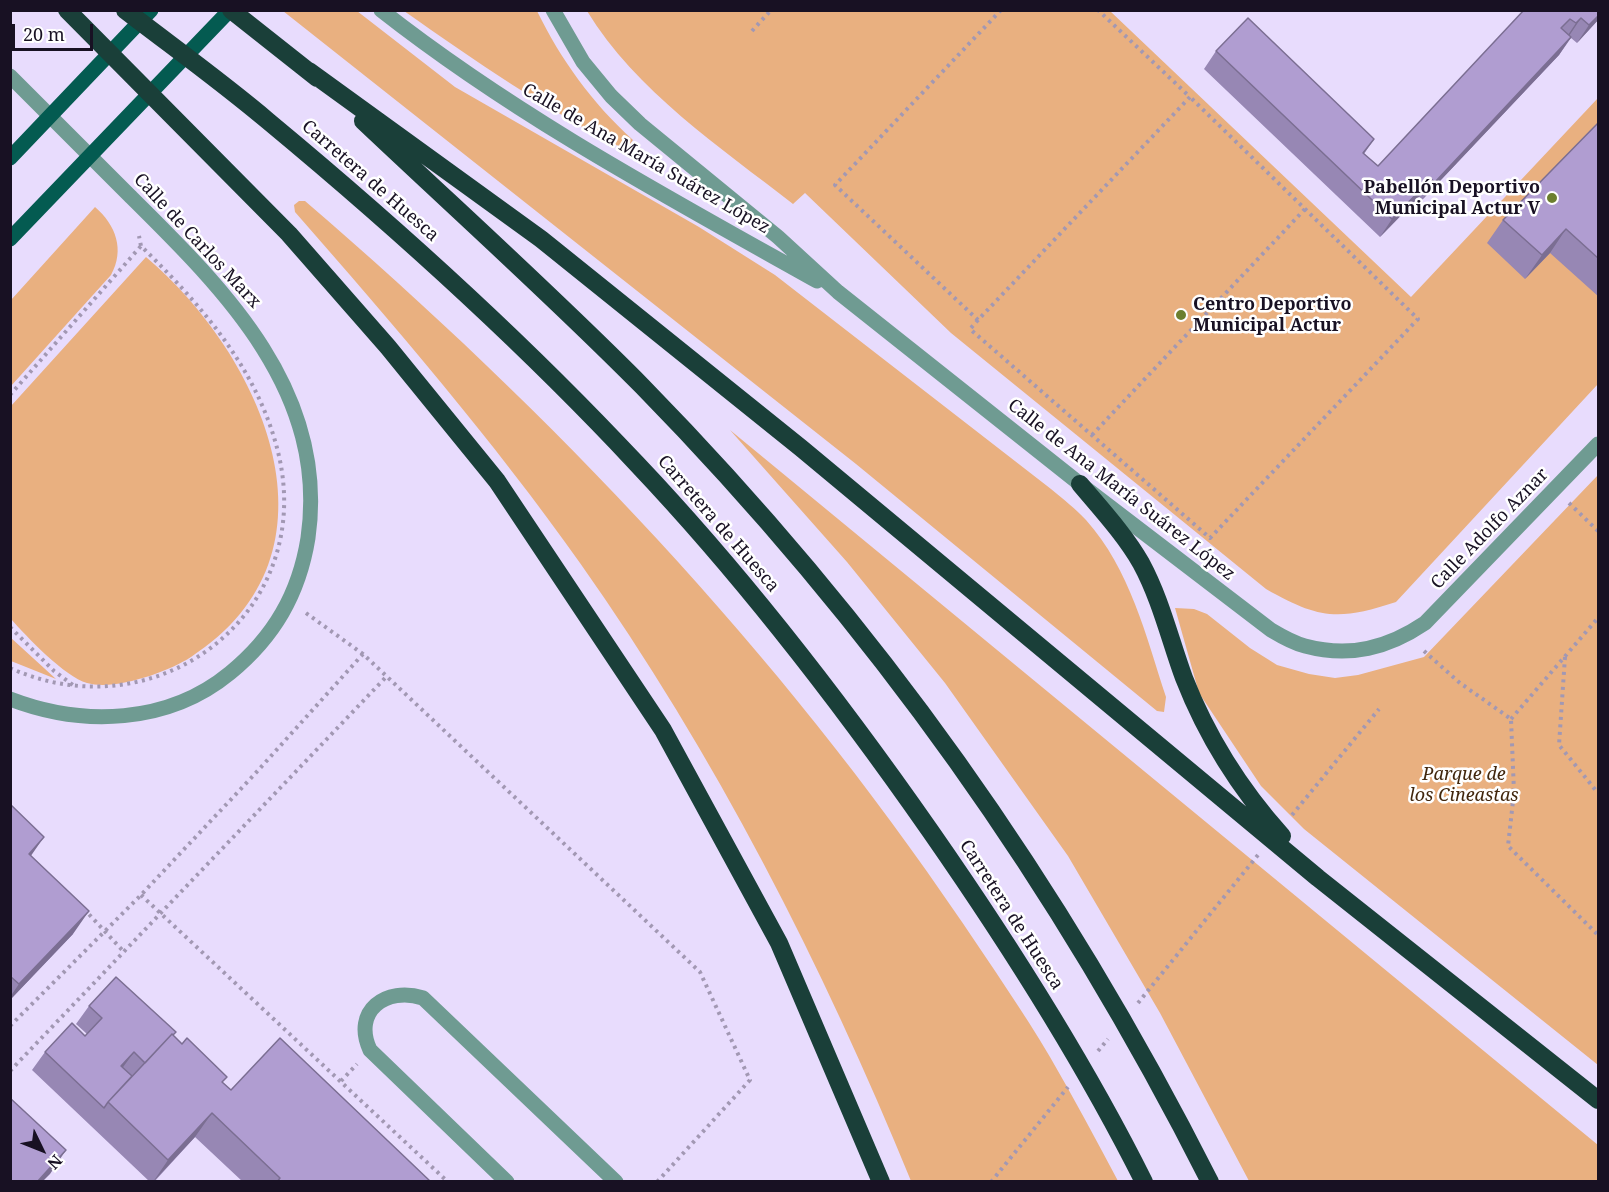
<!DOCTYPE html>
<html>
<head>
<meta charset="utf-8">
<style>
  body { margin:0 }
  #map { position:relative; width:1609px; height:1192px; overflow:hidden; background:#e8dcfd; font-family:"Noto Serif",serif }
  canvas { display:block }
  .frame { position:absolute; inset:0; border:12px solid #181123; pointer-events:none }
  .north { position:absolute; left:12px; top:1120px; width:60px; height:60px; -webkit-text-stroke:4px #fff; paint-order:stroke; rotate:133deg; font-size:16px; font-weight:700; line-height:24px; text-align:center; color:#181123 }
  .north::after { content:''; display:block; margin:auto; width:21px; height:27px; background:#181123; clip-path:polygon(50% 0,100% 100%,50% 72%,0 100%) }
  .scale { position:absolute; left:12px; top:24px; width:81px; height:27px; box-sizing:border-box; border:3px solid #181123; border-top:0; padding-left:8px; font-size:18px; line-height:21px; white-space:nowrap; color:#181123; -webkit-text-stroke:4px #fff; paint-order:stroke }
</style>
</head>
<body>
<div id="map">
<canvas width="1609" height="1192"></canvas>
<div class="frame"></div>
<div class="north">N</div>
<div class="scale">20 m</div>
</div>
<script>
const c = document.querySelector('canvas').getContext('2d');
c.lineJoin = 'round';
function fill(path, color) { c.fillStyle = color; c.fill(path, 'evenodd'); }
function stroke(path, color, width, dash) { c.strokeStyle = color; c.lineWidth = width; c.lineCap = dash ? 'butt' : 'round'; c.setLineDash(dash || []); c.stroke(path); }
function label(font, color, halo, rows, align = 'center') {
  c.font = font + ' "Noto Serif",serif'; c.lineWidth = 5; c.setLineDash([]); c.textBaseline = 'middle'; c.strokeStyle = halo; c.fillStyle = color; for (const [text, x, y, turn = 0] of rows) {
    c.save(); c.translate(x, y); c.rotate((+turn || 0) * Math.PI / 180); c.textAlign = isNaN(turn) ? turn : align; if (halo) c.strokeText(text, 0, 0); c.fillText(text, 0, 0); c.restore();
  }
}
fill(new Path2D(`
  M 283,11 L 357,11 L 455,87 L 699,227 L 775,275 L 1051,489 C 1063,499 1076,509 1086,520 C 1130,569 1146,636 1166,697 L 1164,712 L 1157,711 L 856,464 Z
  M 404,11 L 537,11 C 561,60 592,103 633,140 L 626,150 C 548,111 475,61 404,11 Z
  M 587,11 L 1110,11 L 1411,297 L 1598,98 L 1598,384 L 1396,602 C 1338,621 1319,619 1266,589 L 951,333 L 805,193 L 793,204 C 720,147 636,91 587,11 Z
  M 299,201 L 305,201 C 553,414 779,651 962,922 C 992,967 1023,1011 1050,1057 C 1074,1098 1096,1140 1118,1181 L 911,1181 C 823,965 715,754 580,563 C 493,440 394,325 295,212 L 294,205 Z
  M 95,207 C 116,225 125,250 111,275 L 11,386 L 11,300 Z
  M 146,257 C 262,355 353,553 191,657 C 168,672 115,691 87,683 C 65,677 26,636 11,619 L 11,406 Z
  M 730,430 L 1598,1145 L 1598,1181 L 1249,1181 L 1160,1013 L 1068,856 L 945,683 L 847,562 Z
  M 1598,475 L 1598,1065 L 1304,829 L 1261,786 L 1199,693 L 1175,608 L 1194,609 L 1207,614 L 1250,648 L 1277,665 L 1309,674 L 1335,678 L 1358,675 L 1424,657 Z
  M 10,637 L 56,679 L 11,661 Z`), '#e9b080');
stroke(new Path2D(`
  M 1001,10 L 835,185 L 978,320 L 1190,97 L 1098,10
  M 752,31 L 771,10
  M 978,320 L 970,329 L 1210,538 L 1418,319 L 1190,97
  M 10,395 L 141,246
  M 1092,435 L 1305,209
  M 1569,503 L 1598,531
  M 306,613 L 363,654 L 700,972 L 750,1080 L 657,1182
  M 10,627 L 54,671 L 73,685
  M 1424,651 L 1460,683 L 1511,719 L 1514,792 L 1508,846 L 1598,935
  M 1565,657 L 1559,745 L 1598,793
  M 10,668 C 156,734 315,615 279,456 C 259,370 202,306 141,246 L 139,236
  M 1511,719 L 1598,618
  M 1292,815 L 1379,709
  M 141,895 L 448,1182
  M 84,909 L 124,952
  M 1138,1003 L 1258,855
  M 10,1026 L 141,895 L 253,776 L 363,654
  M 1098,1051 L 1108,1039
  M 10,1071 L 387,676
  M 341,1081 L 357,1064
  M 991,1182 L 1068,1087`), '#a298b3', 4, [3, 4.5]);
stroke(new Path2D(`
  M 381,10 C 516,116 667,197 817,281
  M 553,10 L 583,62 L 611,96 L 640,124 L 778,237 L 838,292 L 1080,484 L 1271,630 C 1281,636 1293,643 1305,646 C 1350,658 1388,648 1425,623 L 1598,444
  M 10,76 C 50,116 90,156 130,196 C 225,290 329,392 308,538 C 299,594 274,637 230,673 C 168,724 83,727 10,699
  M 507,1182 L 370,1050 C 352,1011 386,986 423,998 L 616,1182`), '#6f9b92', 15);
stroke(new Path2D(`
  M 10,158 L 151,10
  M 10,239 L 230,10`), '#045b51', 15);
stroke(new Path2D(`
  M 67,10 L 289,234 L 388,347 L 497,481 L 663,730 L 779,943 L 881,1182
  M 125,10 C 173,47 222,82 268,121 C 397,228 522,341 637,464 C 745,578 841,703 931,832 C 1009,944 1083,1060 1144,1182
  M 231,10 L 317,78
  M 309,71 L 541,239 L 801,448 L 1318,878 L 1598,1100
  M 363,121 C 456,209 552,295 642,386 C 875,624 1060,885 1210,1182
  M 1080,484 C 1101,509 1125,535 1141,563 C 1161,600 1170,640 1184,678 C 1207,737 1240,789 1282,836`), '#1a3f39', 18);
fill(new Path2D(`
  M 1524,10 L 1599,19 L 1577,43 L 1571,38 L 1559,55 L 1422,200 L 1419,197 L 1380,237 L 1204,69 L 1216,51 L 1374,139 L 1364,154 L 1378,166 Z
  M 1599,122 L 1599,297 L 1550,253 L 1525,279 L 1487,243 L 1503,220 Z
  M 10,804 L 31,856 L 73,934 L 10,1000 Z
  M 89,1006 L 173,1035 L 231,1090 L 431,1182 L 243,1182 L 195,1137 L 154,1182 L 150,1182 L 32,1070 L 45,1052 L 85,1036 L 87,1034 L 76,1024 Z`), '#9787b4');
fill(new Path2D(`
  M 1599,15 L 1599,19 L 1577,43 L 1589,25 Z
  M 1581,18 L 1569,36 L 1564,41 L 1576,23 Z
  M 1571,37 L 1559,55 L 1422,200 L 1435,182 Z
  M 1431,179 L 1419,197 L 1380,237 L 1392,219 Z
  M 1566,229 L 1550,253 L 1525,279 L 1542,255 Z
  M 44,837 L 28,860 L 29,854 Z
  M 89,911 L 73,934 L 10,1000 L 10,997 L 19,984 Z
  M 134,1052 L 121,1070 L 121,1066 Z
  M 212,1113 L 195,1137 L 153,1182 L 168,1160 Z
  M 66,1150 L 50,1174 L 42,1182 L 37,1182 Z`), '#7b6e92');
const building = new Path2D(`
  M 1524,10 L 1599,10 L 1599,15 L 1589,25 L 1581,18 L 1576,23 L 1570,19 L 1561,28 L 1571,37 L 1435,182 L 1431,179 L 1392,219 L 1216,51 L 1248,18 L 1374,139 L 1363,153 L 1378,166 Z
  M 1599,122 L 1599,259 L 1566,229 L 1542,255 L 1503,220 Z
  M 10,804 L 44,837 L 29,854 L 89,911 L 19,984 L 10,976 Z
  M 116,977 L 176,1032 L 173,1035 L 172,1034 L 145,1063 L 134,1052 L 121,1066 L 132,1076 L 108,1102 L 104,1108 L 45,1052 L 72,1023 L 85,1036 L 102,1018 L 89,1006 Z
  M 172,1034 L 182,1044 L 187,1038 L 227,1077 L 222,1082 L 231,1090 L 280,1038 L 431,1182 L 277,1182 L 280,1178 L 212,1113 L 168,1160 L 108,1102 Z
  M 10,1098 L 66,1150 L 37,1182 L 10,1182 Z`);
fill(building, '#b09dd1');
stroke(building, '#7b6e92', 1.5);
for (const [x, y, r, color] of [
  [1552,198,6,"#6c7f2f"],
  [1181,315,6,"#6c7f2f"]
]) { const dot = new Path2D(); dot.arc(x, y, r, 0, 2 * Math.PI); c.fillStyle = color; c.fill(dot); stroke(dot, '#fff', 2); }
label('18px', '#181123', '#fff', [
  ["Calle de Ana María Suárez López",646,159,30],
  ["Carretera de Huesca",370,181,41],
  ["Calle de Carlos Marx",197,241,47],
  ["Calle de Ana María Suárez López",1121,490,38],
  ["Carretera de Huesca",718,524,49],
  ["Calle Adolfo Aznar",1490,529,-46],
  ["Carretera de Huesca",1011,915,57]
]);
label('bold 18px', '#181123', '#fff', [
  ["Pabellón Deportivo",1540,188],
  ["Municipal Actur V",1540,209],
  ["Centro Deportivo",1193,305,"left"],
  ["Municipal Actur",1193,326,"left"]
], 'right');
label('italic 18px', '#42270d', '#fff', [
  ["Parque de",1464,775],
  ["los Cineastas",1464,796]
]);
</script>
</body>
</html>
